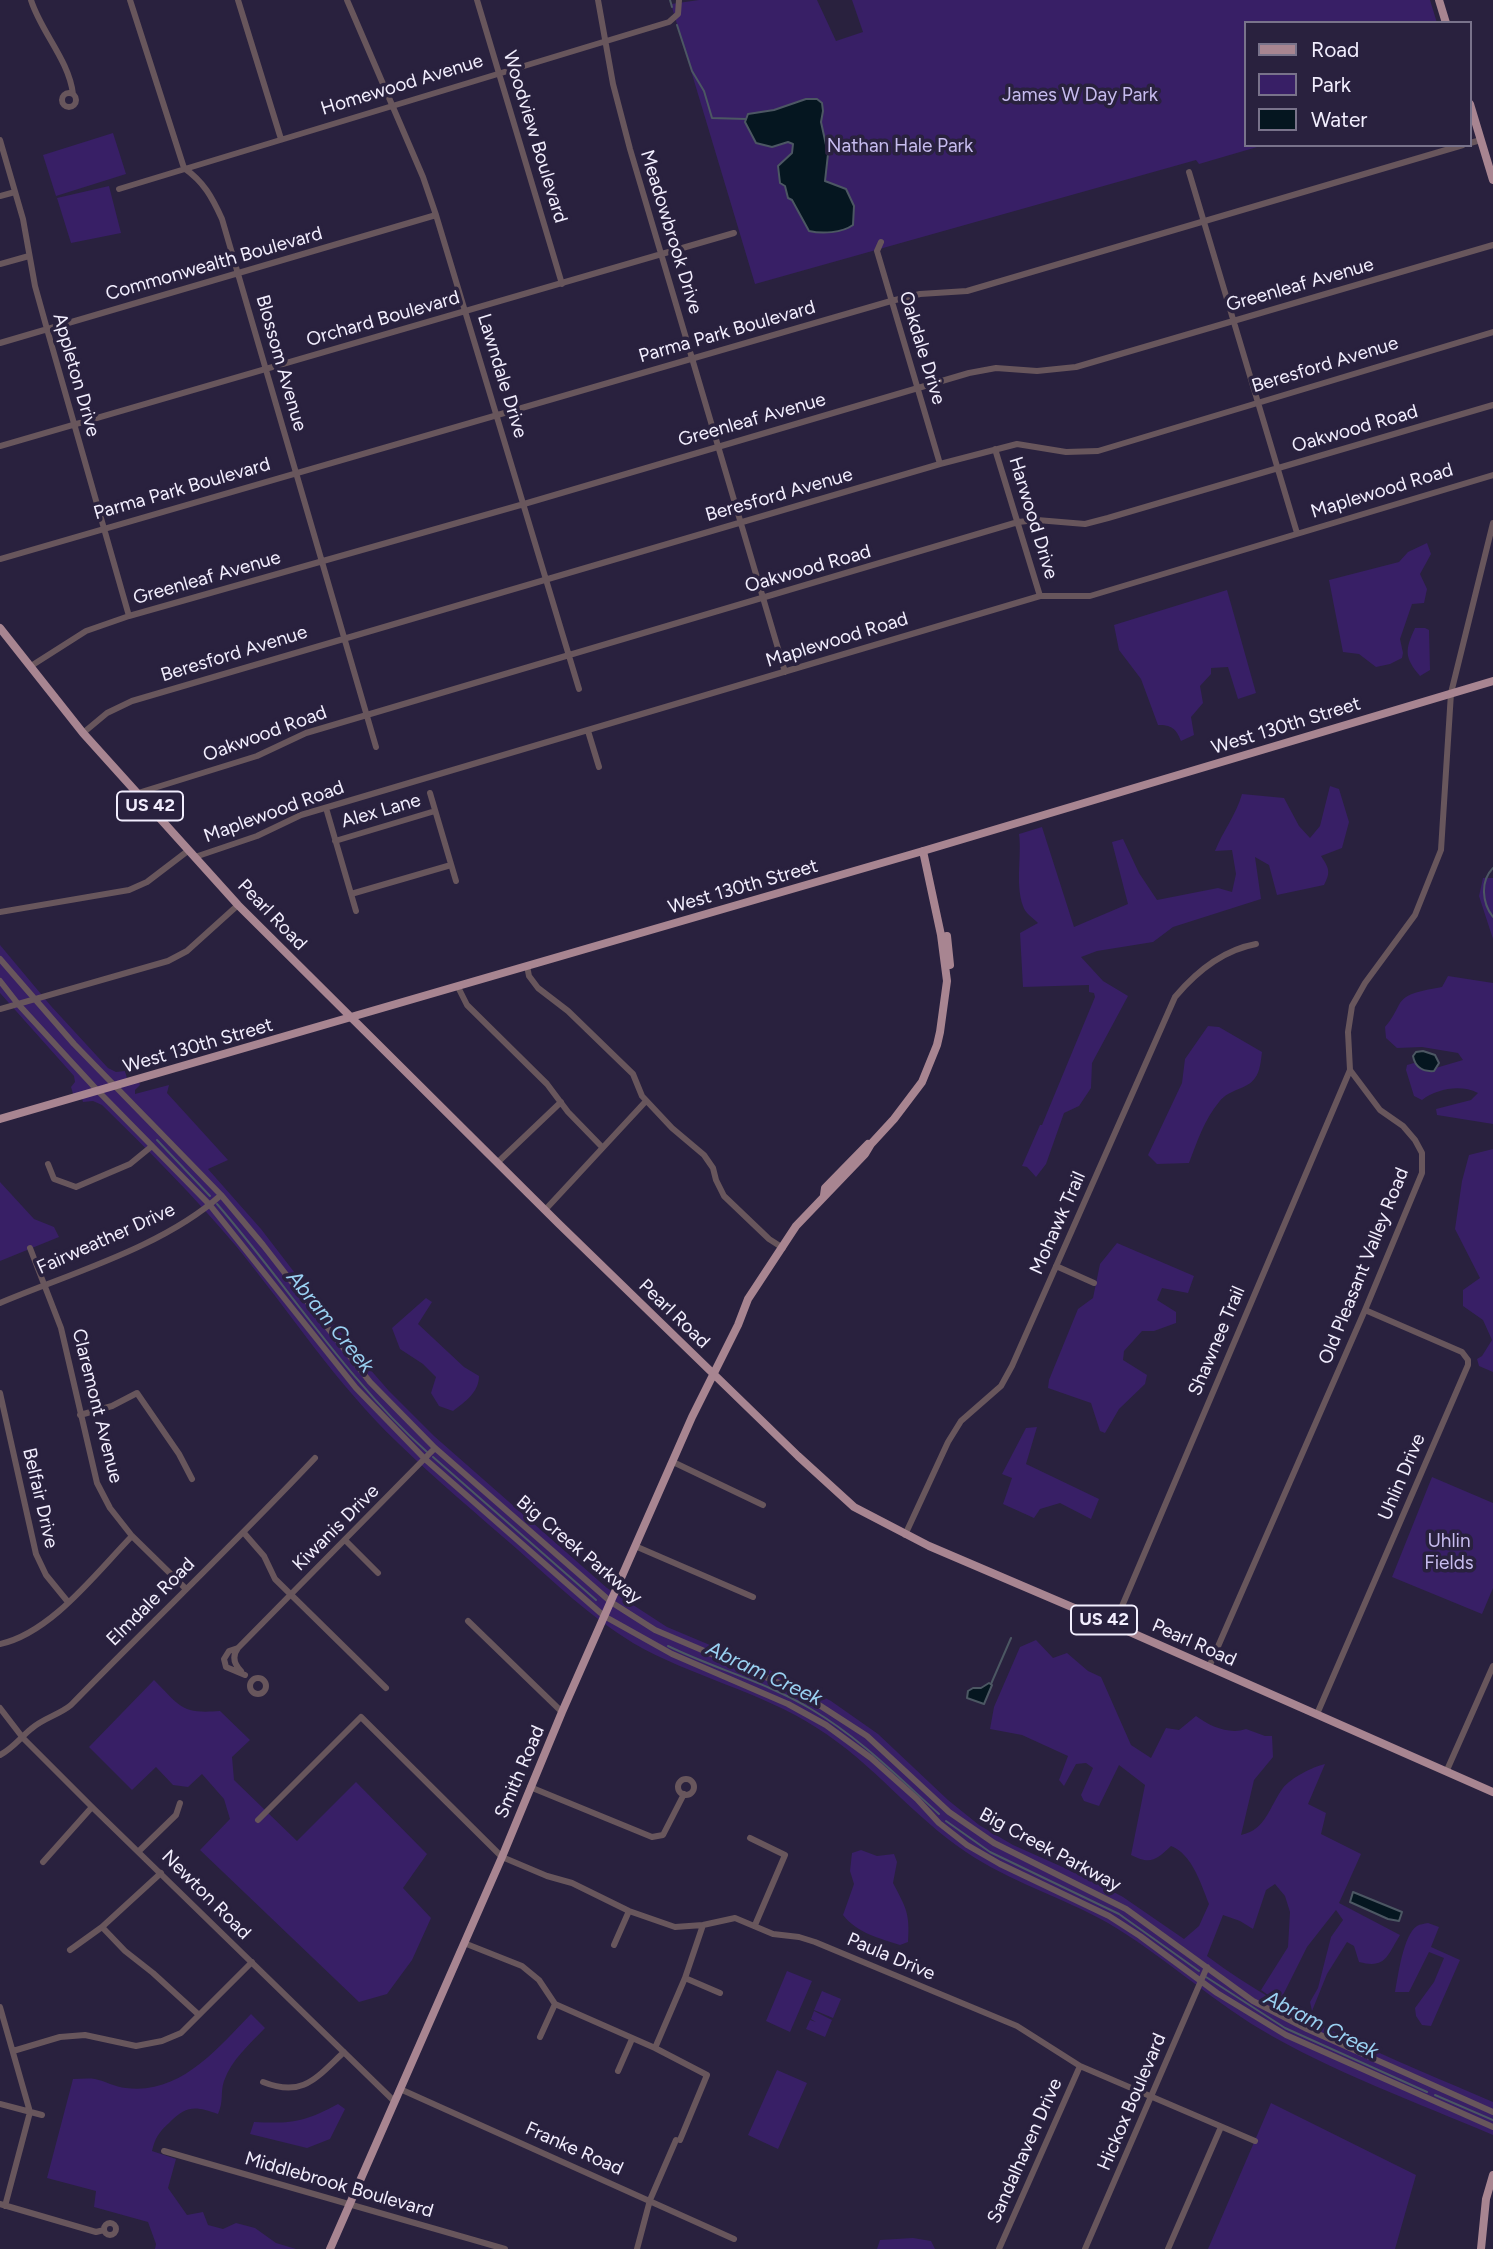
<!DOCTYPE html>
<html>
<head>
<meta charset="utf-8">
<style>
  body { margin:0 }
  #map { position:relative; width:1493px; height:2249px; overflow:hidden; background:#29213e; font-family:Figtree,sans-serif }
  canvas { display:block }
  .legend { position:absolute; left:1244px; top:21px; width:228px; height:126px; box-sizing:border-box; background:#29213e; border:2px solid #79738b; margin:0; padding:9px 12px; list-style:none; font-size:21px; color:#f2eefe }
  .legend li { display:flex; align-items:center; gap:14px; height:35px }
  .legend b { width:35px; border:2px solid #79738b }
</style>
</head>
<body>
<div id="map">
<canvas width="1493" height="2249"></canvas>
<ul class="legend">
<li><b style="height:9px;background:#a88591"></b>Road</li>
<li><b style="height:19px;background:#381f66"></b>Park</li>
<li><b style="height:19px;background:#051620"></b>Water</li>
</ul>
</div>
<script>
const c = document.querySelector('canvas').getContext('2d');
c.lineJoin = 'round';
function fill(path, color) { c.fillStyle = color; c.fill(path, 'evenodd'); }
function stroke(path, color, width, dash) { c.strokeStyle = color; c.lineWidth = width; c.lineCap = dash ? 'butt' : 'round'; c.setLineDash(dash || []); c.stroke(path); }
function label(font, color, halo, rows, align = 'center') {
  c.font = font + ' Figtree,sans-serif'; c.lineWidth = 7; c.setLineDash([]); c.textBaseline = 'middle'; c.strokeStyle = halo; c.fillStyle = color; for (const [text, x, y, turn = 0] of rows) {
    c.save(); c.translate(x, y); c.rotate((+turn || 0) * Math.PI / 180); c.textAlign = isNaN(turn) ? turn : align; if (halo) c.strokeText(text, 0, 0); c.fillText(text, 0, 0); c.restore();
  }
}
fill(new Path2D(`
  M 699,0 L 817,0 L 836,41 L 863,32 L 852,0 L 1430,0 L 1437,23 L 1246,23 L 1246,145 L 1264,145 L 1199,164 L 1196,160 L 755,284 L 671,4 Z
  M 113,133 L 126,174 L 56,196 L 43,155 Z
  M 109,186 L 121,233 L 71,243 L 57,198 Z
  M 1427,543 L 1431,554 L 1420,574 L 1427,589 L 1424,603 L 1412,604 L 1400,639 L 1403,653 L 1402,658 L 1390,664 L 1376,667 L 1359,654 L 1343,652 L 1329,580 L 1399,562 L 1408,552 Z
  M 1227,590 L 1256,693 L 1238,699 L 1228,667 L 1211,668 L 1211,674 L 1200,686 L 1203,703 L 1191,717 L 1194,735 L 1181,741 C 1176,728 1171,725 1158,725 L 1141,679 L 1119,650 L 1114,625 Z
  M 1415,628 L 1425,628 L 1429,630 L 1430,670 L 1420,676 C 1404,657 1405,650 1415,628 Z
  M 1330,786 L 1339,789 L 1349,822 L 1342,848 L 1321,856 C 1329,868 1331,872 1324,885 L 1277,895 L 1269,865 L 1255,857 L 1261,899 L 1173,927 L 1153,942 L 1097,951 L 1081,957 L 1103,981 L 1128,996 L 1092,1063 L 1091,1088 L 1079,1106 L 1064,1113 L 1046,1164 L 1036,1177 L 1027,1167 L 1022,1166 L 1040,1125 L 1042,1125 L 1095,997 L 1094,993 L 1089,992 L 1089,985 L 1023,987 L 1020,933 L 1038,923 C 1033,918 1025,913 1023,906 C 1015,883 1022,857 1019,834 L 1042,827 L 1074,927 L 1128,904 L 1112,842 L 1123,839 L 1139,873 L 1157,900 L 1218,888 L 1232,892 L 1236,874 L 1232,850 L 1215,851 C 1223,831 1236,815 1242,794 L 1284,798 L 1299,826 L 1310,838 L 1320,826 Z
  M 1483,878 L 1493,878 L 1493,939 L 1479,896 Z
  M 0,945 L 51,1006 L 108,1068 L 116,1072 L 125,1071 L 128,1082 L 138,1079 L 140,1085 L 135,1090 L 135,1094 L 169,1085 L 167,1093 L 228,1160 L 208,1169 L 261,1229 L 361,1359 L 389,1391 L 434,1436 L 607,1588 L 667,1627 L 779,1674 L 831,1701 L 878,1734 L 948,1800 L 979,1825 L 1013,1845 L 1085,1877 L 1123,1897 L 1184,1939 L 1199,1926 L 1209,1904 C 1201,1884 1192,1854 1171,1846 C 1156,1860 1151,1865 1131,1855 L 1145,1785 L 1119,1765 L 1099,1806 L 1084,1801 L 1081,1795 L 1093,1768 L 1086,1763 L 1076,1764 L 1064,1786 L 1059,1780 L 1068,1756 L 1022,1735 L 990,1729 L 994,1707 L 1020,1647 L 1036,1640 L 1053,1658 L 1067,1653 L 1088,1671 L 1101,1677 L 1131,1745 L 1151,1758 L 1166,1728 L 1179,1730 L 1196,1716 C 1209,1726 1230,1735 1246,1729 L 1265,1736 L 1272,1736 L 1273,1757 L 1254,1780 L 1241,1835 C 1266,1830 1269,1807 1283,1788 C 1291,1778 1312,1767 1325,1764 L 1308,1804 L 1326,1813 L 1321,1834 L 1361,1854 L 1339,1903 L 1400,1935 C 1387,1956 1386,1969 1359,1962 L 1354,1946 L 1347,1942 L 1327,1974 L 1312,2011 L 1310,2002 L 1318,1988 L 1331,1937 L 1343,1920 L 1336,1910 L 1307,1947 L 1279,2003 L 1261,1990 L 1288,1947 L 1290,1912 L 1285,1896 L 1275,1884 L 1266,1890 L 1253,1929 L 1240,1921 L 1223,1915 L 1207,1956 C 1294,2021 1394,2059 1493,2102 L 1493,2135 C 1416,2102 1332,2072 1260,2029 C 1207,1997 1161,1954 1108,1923 C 1062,1897 1010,1882 966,1852 C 912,1816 873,1763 817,1728 C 760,1691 692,1677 633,1643 C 590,1617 554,1582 517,1549 C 477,1514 436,1480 398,1443 C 336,1384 290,1312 236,1246 C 194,1196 148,1150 102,1105 L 93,1101 L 83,1102 L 81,1095 L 74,1097 L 71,1087 L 75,1082 L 74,1076 L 0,993 Z
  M 1448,976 L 1493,983 L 1493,1124 L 1437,1115 L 1436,1109 L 1471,1100 L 1478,1093 C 1460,1084 1437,1089 1422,1100 L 1414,1096 L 1406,1070 L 1407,1065 L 1414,1063 L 1429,1070 L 1463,1060 L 1458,1053 L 1422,1047 L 1397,1048 L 1386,1038 L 1385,1027 C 1392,1019 1395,1012 1400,1003 C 1408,991 1429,990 1442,987 Z
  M 1208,1026 L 1219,1027 L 1262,1052 C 1261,1060 1260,1072 1255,1078 C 1247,1090 1230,1088 1219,1102 C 1204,1120 1197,1142 1189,1163 L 1157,1164 L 1148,1155 L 1182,1083 L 1185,1059 Z
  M 1493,1149 L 1493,1372 L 1479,1366 L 1477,1359 L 1482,1356 L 1492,1340 L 1483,1320 L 1463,1306 L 1463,1290 L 1480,1278 L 1455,1229 L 1462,1181 L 1469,1155 Z
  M 0,1182 L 34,1219 L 54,1227 L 59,1237 L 0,1261 Z
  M 1117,1243 L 1194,1276 L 1188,1293 L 1162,1288 L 1157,1300 L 1176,1312 L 1176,1323 L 1154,1331 L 1142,1331 L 1124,1351 L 1123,1360 L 1147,1375 L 1145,1384 L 1119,1409 L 1105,1433 L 1100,1431 L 1091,1403 L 1048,1388 L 1049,1380 L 1078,1309 L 1093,1298 L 1100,1264 Z
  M 426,1298 L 432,1302 L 418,1324 L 464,1367 L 479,1376 C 479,1392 465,1402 453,1411 L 439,1406 L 431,1393 L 436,1377 L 423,1364 L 400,1349 L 392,1328 Z
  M 1037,1427 L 1026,1464 L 1099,1499 L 1091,1519 L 1060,1503 L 1040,1509 L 1034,1518 L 1003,1504 L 1012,1478 L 1002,1474 L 1026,1428 Z
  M 1432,1477 L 1493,1503 L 1493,1588 L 1482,1614 L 1392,1577 Z
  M 154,1680 C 181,1707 181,1714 220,1711 L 250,1740 L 232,1757 L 234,1780 L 297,1841 L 356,1782 L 427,1854 L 403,1888 L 431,1918 L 412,1960 L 387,1994 L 359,2002 L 200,1850 L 230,1819 L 224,1799 L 202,1774 L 188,1787 L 173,1785 L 156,1767 L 132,1790 L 89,1747 Z
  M 861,1850 L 877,1856 L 894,1854 L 897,1862 L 893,1883 C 906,1908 910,1913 908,1942 L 900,1945 C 879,1938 857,1933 843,1915 L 854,1884 L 850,1871 L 852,1853 Z
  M 1428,1923 L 1439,1927 L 1431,1947 L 1460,1960 L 1431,2026 L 1422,2025 L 1416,2016 L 1415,2008 L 1434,1982 L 1444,1958 L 1429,1952 L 1409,1992 L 1395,1992 C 1398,1977 1403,1935 1417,1926 C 1420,1924 1424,1924 1428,1923 Z
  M 787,1971 L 812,1981 L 790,2032 L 766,2021 Z
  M 822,1991 L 841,1999 L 833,2018 L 814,2010 Z
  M 814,2011 L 832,2020 L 825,2037 L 806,2029 L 810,2020 L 816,2022 L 811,2019 Z
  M 251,2014 L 265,2028 C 249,2045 232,2059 224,2081 C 220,2093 224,2101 218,2114 C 195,2106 187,2105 169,2123 C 159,2132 155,2138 152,2151 L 176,2159 L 168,2188 L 187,2215 L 203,2212 L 208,2225 L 223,2229 L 236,2223 L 255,2228 L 276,2243 L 296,2249 L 155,2249 L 156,2244 L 148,2222 L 94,2207 L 96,2191 L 47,2178 L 73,2079 C 80,2079 88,2078 95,2079 C 105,2081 115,2087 126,2088 C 180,2095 217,2049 251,2014 Z
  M 777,2070 L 807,2083 L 778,2149 L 748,2135 Z
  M 1271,2103 L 1416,2175 L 1395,2249 L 1208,2249 Z
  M 338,2104 L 345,2109 L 330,2139 L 307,2148 L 250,2134 L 254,2122 C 291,2124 305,2122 338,2104 Z
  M 913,2238 L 931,2241 L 935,2249 L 877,2249 L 880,2240 Z`), '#381f66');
const water = new Path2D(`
  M 806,99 L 817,99 L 822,103 L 823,111 L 821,122 L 828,154 L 825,181 L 846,189 L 854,206 L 853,225 C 842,233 822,234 809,231 L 792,200 L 788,198 L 785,186 L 780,183 L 778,166 L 792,153 L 793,144 L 788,142 L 772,147 L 756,143 L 745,122 L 748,114 L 774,110 Z
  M 1423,1051 L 1435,1055 L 1439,1063 L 1434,1071 C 1423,1072 1415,1067 1413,1056 L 1416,1052 Z
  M 989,1683 L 992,1685 L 984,1704 L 967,1698 L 968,1691 L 973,1688 L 981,1688 Z
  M 1353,1892 L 1402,1912 L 1399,1921 L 1388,1919 L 1350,1902 Z`);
fill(water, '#051620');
stroke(water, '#4c5763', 2);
stroke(new Path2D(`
  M 670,0 L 672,7
  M 677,25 L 692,71 L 704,91 L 712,118 L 746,119
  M 1493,868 C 1480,881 1482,903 1493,917
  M 157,1140 L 210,1196
  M 217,1204 C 288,1286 346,1379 427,1452
  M 433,1457 L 596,1600
  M 668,1646 C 715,1669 766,1682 811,1709 C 860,1738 898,1777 939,1814
  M 991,1684 L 1011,1638
  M 946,1821 L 990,1852 L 1119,1914 L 1199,1971
  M 1206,1977 L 1285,2028 L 1427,2092
  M 1435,2095 L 1493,2120`), '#4c5763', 2);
stroke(new Path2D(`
  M 31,0 C 41,32 69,60 73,94
  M 130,0 L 184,168 C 204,182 212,197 222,219 L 376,747
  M 238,0 L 281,139
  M 347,0 L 423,177 L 436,215 L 579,689
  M 477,0 L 562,284
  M 598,0 L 613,84 L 630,149 L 785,672
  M62 100a7 7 0 1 1 14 0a7 7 0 1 1-14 0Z
  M 0,140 L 23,219 L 35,286 L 47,329 L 129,616
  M 1470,143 L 1481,140
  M 1189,172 L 1297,533
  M 119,189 L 669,22 L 678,14 L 679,0
  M 0,196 L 15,192
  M 881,242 L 877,251 L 940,464
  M 0,264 L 29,256
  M 0,343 L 436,215
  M 0,446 L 734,233
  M 995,449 L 1040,596
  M 0,559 L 891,301 L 920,294 L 967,291 L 1463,145
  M 31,666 L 86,631 L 129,616 L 524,504 L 969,373 L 996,368 L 1037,371 L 1076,367 L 1493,245
  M 588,731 L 599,767
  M 83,733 L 107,713 L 132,701 L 940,464 L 1017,444 L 1066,452 L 1098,451 L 1493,332
  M 138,793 L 257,756 L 306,733 L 1018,522 L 1037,520 L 1085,524 L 1108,518 L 1493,405
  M 430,793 L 456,881
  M 326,808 L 356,911
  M 335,841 L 435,811
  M 195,857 L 257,836 L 301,815 L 1040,596 L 1090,596 L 1493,475
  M 351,894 L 451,865
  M 0,912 L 129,890 L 147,882 L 189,850
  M 0,959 L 74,1044 L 221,1195 L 263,1245 L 370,1382 L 435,1448 L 611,1602 L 655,1630 L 796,1690 L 867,1736 L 949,1812 L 994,1843 L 1126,1909 L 1253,2001 L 1307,2029 L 1493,2112
  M 527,966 L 529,976 L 538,988 L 568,1011 L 633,1074 L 642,1096 L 672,1128 L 704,1155 L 713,1168 L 716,1180 L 724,1196 L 769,1239 L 783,1248
  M 0,981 L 18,1004 L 98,1091 L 209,1204 L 356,1388 L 425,1459 L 604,1616 L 672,1654 L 788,1704 L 826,1725 L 871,1758 L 917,1799 L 939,1823 L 967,1845 L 1000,1864 L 1109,1916 L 1140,1936 L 1217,1993 L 1286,2035 L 1493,2127
  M 458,987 L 467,1005 L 547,1084 L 568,1112 L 602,1147
  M 0,1009 L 168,961 L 187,951 L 238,905
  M 497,1163 L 561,1102
  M 48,1164 L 54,1179 L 76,1187 L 130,1164 L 152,1146
  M 545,1210 L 646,1101
  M 30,1248 L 61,1328 L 97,1483 L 110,1508 L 132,1536 L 185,1588
  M 1056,1266 L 1094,1283
  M 0,1303 C 71,1273 163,1247 221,1195
  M 0,1393 L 36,1554 L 46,1575 L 68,1602
  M 80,1415 L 112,1406 L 137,1393 L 179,1454 L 192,1479
  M 673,1462 L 763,1505
  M 244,1533 L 264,1556 L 275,1579 L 386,1688
  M 905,1535 L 948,1442 L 961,1421 L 1001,1386 L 1012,1366 L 1175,997 C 1196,972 1223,950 1256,944
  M 346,1541 L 378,1573
  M 635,1546 L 753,1597
  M 468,1621 L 562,1712
  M 1114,1625 L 1350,1070
  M 0,1644 C 51,1633 96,1573 132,1536
  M 238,1648 C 232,1656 234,1664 241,1671
  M 1209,1667 L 1365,1310 L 1422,1173 L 1422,1153 L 1415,1140 L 1403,1126 L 1380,1110 L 1350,1070 L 1348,1032 L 1352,1006 L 1365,983 L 1415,915 L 1441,850 L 1451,693 L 1493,523
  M 245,1675 L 226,1667 L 224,1659 L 229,1651 L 238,1648 L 435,1448
  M250 1686a8 8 0 1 1 16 0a8 8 0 1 1-16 0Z
  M 0,1708 L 23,1738 L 92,1807 L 393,2100
  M 1317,1714 L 1468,1365 L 1468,1360 L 1462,1352 L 1365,1310
  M 0,1755 C 13,1748 20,1738 31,1729 C 43,1718 59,1715 71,1705 C 152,1622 236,1542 315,1458
  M 1447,1770 L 1493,1666
  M678 1787a8 8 0 1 1 16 0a8 8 0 1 1-16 0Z
  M 530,1787 L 652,1837 L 663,1835 L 684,1794
  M 258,1820 L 361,1717 L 502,1857 L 547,1876 L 572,1883 L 629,1911 L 675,1927 L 703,1925 L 735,1918 L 773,1934 L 799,1937 L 815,1942 L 1017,2026 L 1080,2066 L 1255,2141
  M 750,1838 L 785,1855 L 755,1925
  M 139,1851 L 176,1815 L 180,1803
  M 43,1862 L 92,1807
  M 102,1927 L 125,1951 L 153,1973 L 199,2015
  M 464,1943 L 522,1966 L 539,1980 L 555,2004 L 655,2048 L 707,2075 L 680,2140
  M 614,1945 L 629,1911
  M 70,1950 L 102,1927 L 161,1873
  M 685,1978 L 720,1993
  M 0,2007 L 30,2112 L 5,2206
  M 540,2037 L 555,2004
  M 655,2048 L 685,1978 L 703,1925
  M 13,2051 L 60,2037 L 85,2035 L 136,2046 L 162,2041 L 181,2033 L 252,1962
  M 618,2071 L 632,2039
  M 263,2082 C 303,2098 316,2078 344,2052
  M 400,2089 L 734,2239
  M 0,2104 L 42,2115
  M 164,2151 L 505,2249
  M 0,2204 L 96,2232 L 104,2230
  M104 2229a6 6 0 1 1 12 0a6 6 0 1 1-12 0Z
  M 637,2249 L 650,2200 L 676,2140
  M 999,2249 L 1080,2066
  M 1085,2249 L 1207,1967
  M 1168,2249 L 1221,2127`), '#68565c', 6);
stroke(new Path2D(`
  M 1439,0 L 1446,23
  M 1470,104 L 1493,180
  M 0,628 L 83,733 L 238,905 L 558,1223 L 798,1456 L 854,1507 L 929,1546 L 1114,1625 L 1493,1792
  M 947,936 L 950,965
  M 0,1119 L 923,851 L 1493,681
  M 824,1195 L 825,1188 L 868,1144
  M 330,2249 L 502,1857 L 562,1712 L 692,1417 L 738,1325 L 748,1299 L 796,1226 L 865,1154 L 871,1144 L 894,1119 L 922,1082 L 937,1045 L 940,1032 L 947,981 L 941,935 L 923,851
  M 1481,2249 L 1486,2199 L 1493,2175`), '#a88591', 8);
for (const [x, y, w] of [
  [150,806,66],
  [1104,1620,66]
]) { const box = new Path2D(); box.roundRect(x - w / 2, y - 14.5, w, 29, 5); c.fillStyle = '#29213e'; c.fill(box); stroke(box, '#f2eefe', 2); }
label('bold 18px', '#f2eefe', null, [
  ["US 42",150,806],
  ["US 42",1104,1620]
]);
label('19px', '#f2eefe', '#29213e', [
  ["Homewood Avenue",402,85,-17],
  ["Woodview Boulevard",535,137,73],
  ["Meadowbrook Drive",671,232,73],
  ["Commonwealth Boulevard",214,264,-16],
  ["Greenleaf Avenue",1300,285,-16],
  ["Orchard Boulevard",383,319,-16],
  ["Parma Park Boulevard",727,332,-16],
  ["Oakdale Drive",922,348,73],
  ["Blossom Avenue",281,363,74],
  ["Beresford Avenue",1325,365,-17],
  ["Appleton Drive",76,375,74],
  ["Lawndale Drive",502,376,73],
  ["Greenleaf Avenue",752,420,-16],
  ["Oakwood Road",1355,429,-16],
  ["Parma Park Boulevard",182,489,-16],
  ["Maplewood Road",1382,491,-17],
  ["Beresford Avenue",779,495,-16],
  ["Harwood Drive",1033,518,73],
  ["Oakwood Road",808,569,-16],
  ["Greenleaf Avenue",207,578,-16],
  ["Maplewood Road",837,640,-17],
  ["Beresford Avenue",234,654,-17],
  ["West 130th Street",1286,726,-17],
  ["Oakwood Road",265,734,-20],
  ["Alex Lane",381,811,-16],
  ["Maplewood Road",274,812,-20],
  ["West 130th Street",743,887,-16],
  ["Pearl Road",272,915,46],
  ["West 130th Street",198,1046,-16],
  ["Mohawk Trail",1058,1223,-66],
  ["Fairweather Drive",106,1239,-24],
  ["Old Pleasant Valley Road",1364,1266,-68],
  ["Pearl Road",674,1314,44],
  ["Shawnee Trail",1217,1341,-67],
  ["Claremont Avenue",97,1406,76],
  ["Uhlin Drive",1402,1477,-67],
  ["Belfair Drive",40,1498,77],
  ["Kiwanis Drive",336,1528,-45],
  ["Big Creek Parkway",579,1550,40],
  ["Elmdale Road",151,1602,-45],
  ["Pearl Road",1194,1643,24],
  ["Smith Road",520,1772,-67],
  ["Big Creek Parkway",1050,1850,28],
  ["Newton Road",206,1895,45],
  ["Paula Drive",891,1957,23],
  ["Hickox Boulevard",1132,2102,-67],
  ["Franke Road",574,2149,24],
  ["Sandalhaven Drive",1025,2151,-66],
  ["Middlebrook Boulevard",339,2185,16]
]);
label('19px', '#c7bcef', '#29213e', [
  ["James W Day Park",1080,95],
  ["Nathan Hale Park",900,146],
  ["Uhlin",1449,1541],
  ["Fields",1449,1563]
]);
label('italic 21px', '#9ad1f2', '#29213e', [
  ["Abram Creek",330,1322,51],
  ["Abram Creek",764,1674,25],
  ["Abram Creek",1321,2025,27]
]);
</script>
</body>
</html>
